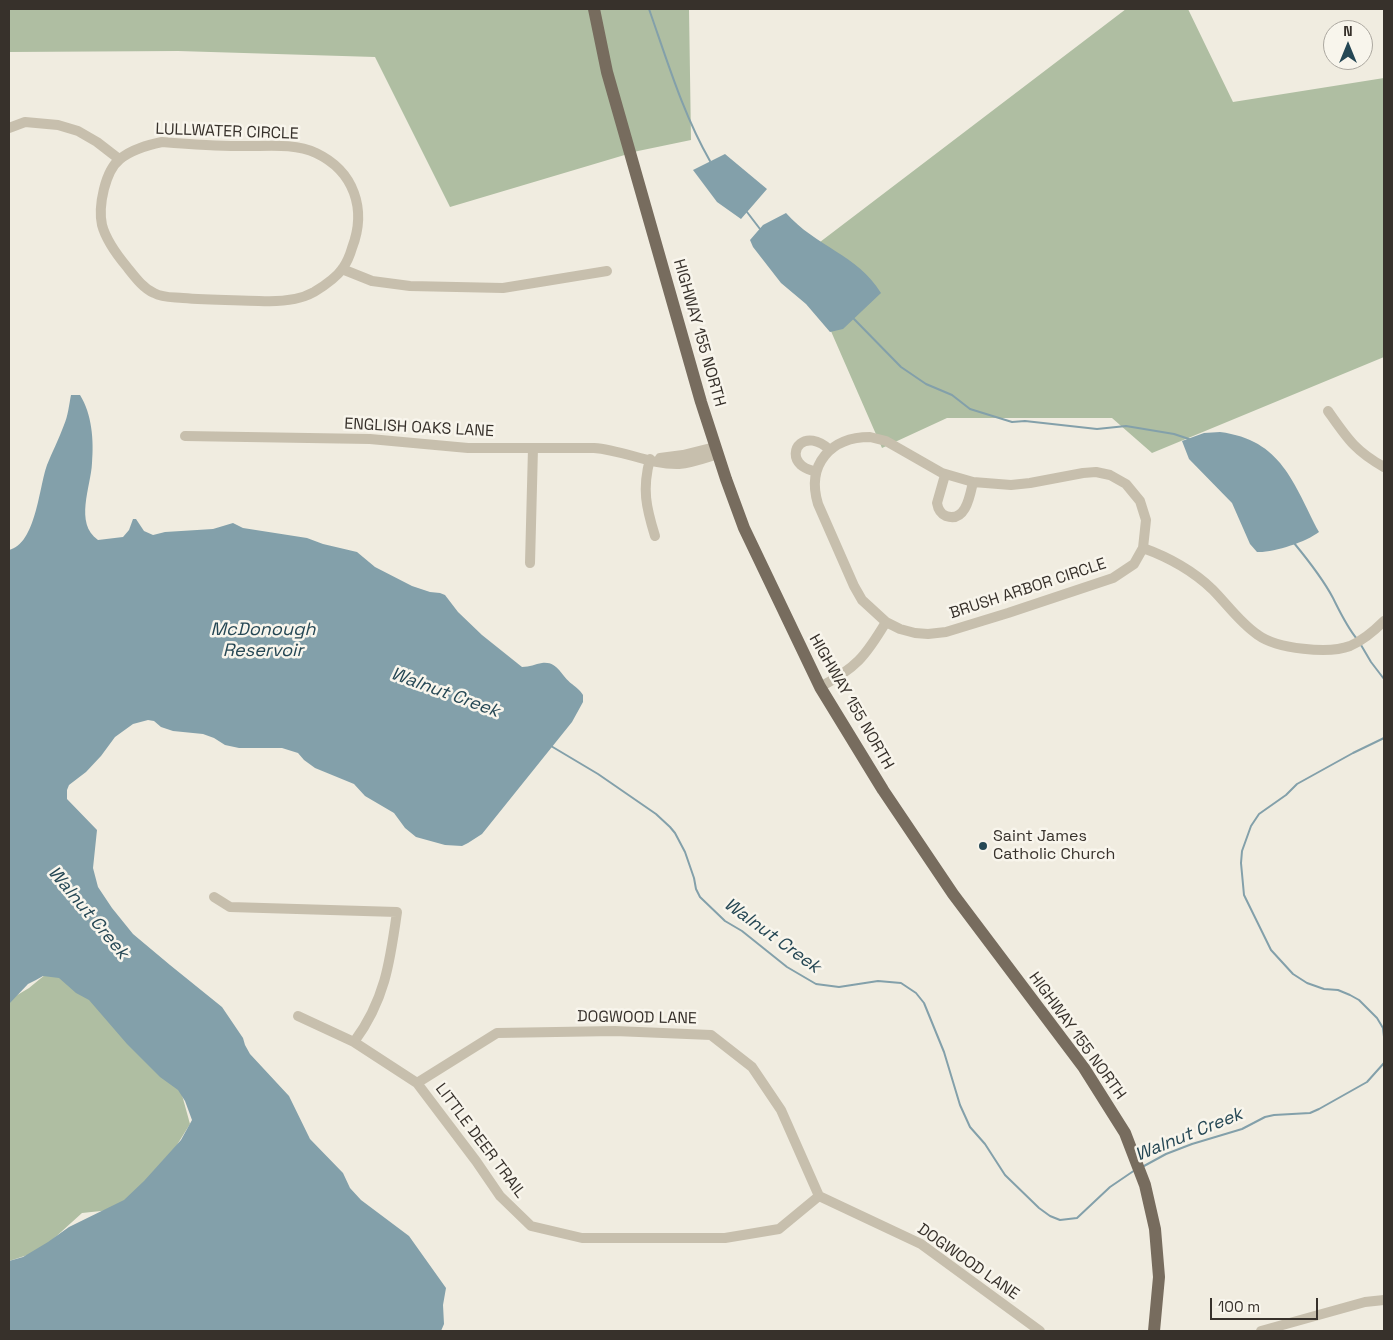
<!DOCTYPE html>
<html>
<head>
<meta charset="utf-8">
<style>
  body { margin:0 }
  #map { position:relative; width:1393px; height:1340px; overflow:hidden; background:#f0ece0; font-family:"Space Grotesk",sans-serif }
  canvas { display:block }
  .frame { position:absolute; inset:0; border:10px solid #37312b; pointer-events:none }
  .north { position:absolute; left:1323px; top:20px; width:50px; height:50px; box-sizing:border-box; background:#f8f5ec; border:1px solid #aba79f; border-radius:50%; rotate:0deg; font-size:14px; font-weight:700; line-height:20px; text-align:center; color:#37312b }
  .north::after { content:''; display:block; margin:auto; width:18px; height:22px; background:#254754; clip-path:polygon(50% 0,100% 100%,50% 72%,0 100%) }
  .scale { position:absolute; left:1210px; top:1298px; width:108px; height:22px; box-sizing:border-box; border:2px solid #37312b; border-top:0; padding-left:6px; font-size:15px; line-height:18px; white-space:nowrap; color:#37312b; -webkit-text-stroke:4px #f8f5ec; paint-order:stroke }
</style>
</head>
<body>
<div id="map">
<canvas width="1393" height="1340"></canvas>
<div class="frame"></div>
<div class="north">N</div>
<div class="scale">100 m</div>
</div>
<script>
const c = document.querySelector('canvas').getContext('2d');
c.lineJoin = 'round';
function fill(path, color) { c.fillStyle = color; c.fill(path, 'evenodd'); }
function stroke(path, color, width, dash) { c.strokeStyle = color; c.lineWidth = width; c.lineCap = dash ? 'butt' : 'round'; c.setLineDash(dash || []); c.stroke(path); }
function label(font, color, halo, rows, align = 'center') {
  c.font = font + ' "Space Grotesk",sans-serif'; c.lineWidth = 5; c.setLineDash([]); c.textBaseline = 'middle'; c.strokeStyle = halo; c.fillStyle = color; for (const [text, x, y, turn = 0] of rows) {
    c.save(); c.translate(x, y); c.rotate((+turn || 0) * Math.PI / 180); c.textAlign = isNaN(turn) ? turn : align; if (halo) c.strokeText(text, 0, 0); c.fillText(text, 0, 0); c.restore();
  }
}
fill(new Path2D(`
  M 9,9 L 689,9 L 691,140 L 638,151 L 450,207 L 375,57 L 178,51 L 9,52 Z
  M 1126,9 L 1188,9 L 1233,102 L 1384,78 L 1384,357 L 1152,453 L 1112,418 L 947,418 L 882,448 L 799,258 Z
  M 57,965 L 176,1073 L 190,1124 L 167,1161 L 120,1209 L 82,1213 L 40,1251 L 9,1261 L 9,1000 L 29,988 Z`), '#afbea2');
fill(new Path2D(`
  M 725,154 L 767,189 L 741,219 L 717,202 L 693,170 Z
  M 786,213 C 816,247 857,254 881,293 L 843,329 L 830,332 L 806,304 L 781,283 L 753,247 L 750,240 L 763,225 Z
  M 71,395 L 80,395 C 92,414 94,441 92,463 C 91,487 74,523 98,540 L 123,537 L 129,530 L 133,519 L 136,519 L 144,531 L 153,535 L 165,532 L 213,529 L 233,523 L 243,528 L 307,538 L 323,544 L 357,552 L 375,567 L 412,586 L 430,592 L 440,593 L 445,595 L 458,612 L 482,635 L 522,667 C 530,667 535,664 542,663 C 558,661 561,676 572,684 C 577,688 580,690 583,695 L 583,702 L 572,722 L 482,834 L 468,843 L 462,846 L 445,845 L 416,837 L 405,828 L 394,813 L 365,796 L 354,784 L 315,768 L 304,760 L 298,753 L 282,748 L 239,748 L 225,745 L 214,738 L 203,734 L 173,731 L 161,727 L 154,721 L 148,720 L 133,724 L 115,737 L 101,756 L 86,772 L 69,785 L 67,790 L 67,799 L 97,830 L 93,868 L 98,887 L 112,908 L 133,934 L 170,965 L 222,1007 L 243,1038 L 245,1045 L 250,1054 L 289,1096 L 310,1139 L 343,1173 L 350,1188 L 361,1200 L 409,1236 L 446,1288 L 443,1305 L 444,1324 L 441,1331 L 9,1331 L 9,1261 L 23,1257 L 48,1242 L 69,1227 L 124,1200 L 144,1181 L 181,1140 L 192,1120 L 185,1101 L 178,1090 L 160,1077 L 127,1044 L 89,1000 L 76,993 L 59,978 L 43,976 L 36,980 L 28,984 L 9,1004 L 9,550 C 36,544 39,487 47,465 C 52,452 59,439 64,425 C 68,416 69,405 71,395 Z
  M 1220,432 C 1282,440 1293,483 1319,532 C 1306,542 1273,553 1257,552 L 1250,544 L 1232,503 L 1189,459 L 1182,441 L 1204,433 Z`), '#83a0aa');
stroke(new Path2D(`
  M 649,9 C 667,60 683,114 710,161
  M 747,212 L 760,229
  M 854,319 L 901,367 L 926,384 L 952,395 L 970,409 L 1012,422 L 1025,421 L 1097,429 L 1126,426 L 1174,434 L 1189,439
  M 1294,543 C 1308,560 1323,579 1333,598 C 1340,612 1347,627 1357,639
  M 1361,645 L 1371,662 L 1384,679
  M 1384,738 L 1353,753 L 1297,784 L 1286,795 L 1259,814 L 1251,826 L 1242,851 L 1241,863 L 1244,895 L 1271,950 L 1293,974 L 1307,983 L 1324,989 L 1338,990 L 1350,995 L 1359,1000 L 1377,1018 L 1383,1028 L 1384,1037
  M 551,746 L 598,774 L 656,814 L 670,827 L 675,833 L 685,852 L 694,878 L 696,889 L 700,897 L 725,921 L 742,931 L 787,967 L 816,984 L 839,987 L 878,981 L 901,983 L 916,993 L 924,1003 L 944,1052 L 960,1105 L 970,1127 L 985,1144 L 1005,1175 L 1039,1208 L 1050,1216 L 1060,1220 L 1077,1218 L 1110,1187 L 1135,1170
  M 1144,1166 L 1166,1154 L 1192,1144 L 1242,1129 L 1265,1117 L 1274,1115 L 1310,1113 L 1319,1109 L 1367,1082 L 1384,1063`), '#83a0aa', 2);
stroke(new Path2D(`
  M 9,128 L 25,122 L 58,125 L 78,131 L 97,142 L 119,159
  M 162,142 C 187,144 212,146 238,146 C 262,147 293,142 316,153 C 354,171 367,209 352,248 C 350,255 347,262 343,268 C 336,278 324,286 314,292 C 298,301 277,302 259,301 C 234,300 208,300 183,298 C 173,297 163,298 154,293 C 143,288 135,277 127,267 C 117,255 106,240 102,225 C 98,206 105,171 120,159 C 132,149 148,145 162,142 Z
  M 342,269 L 372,281 L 410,286 L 503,288 L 607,271
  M 1328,411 C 1347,438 1355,451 1384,467
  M 185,436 L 370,439 L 468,448 L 594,448 C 623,450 651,465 679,464 C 692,463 705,458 718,454
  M 870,437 L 886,441 L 942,473 L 973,482 L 1011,485 L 1030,483 L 1083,473 L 1096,472 L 1110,475 L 1126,484 L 1140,501 L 1146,520 L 1143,548 L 1134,564 L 1113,578 L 1008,613 L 946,632 L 928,634 L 915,633 L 900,629 L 886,622 L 862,600 L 854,586 L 818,504 C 806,464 831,437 870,437 Z
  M 660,458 L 683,455 L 715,447
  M 650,459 C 642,489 646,507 655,536
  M 816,472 C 811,470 805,469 801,465 C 786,451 805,427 830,450
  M 945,475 L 937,503 C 938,509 941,514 946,516 C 966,523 970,495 973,482
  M 1143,548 C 1168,557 1192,570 1212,589 C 1227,604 1240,623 1258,635 C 1277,649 1329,654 1350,646 C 1364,640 1374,631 1384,621
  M 530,563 L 533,448
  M 820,687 C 856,668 865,657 886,622
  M 214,897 L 230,907 L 397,912 C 390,962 385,1000 354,1042
  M 298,1016 L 354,1042 L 417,1083 L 476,1161 L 500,1196 L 531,1226 L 582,1238 L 725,1238 L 779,1229 L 819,1196
  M 417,1083 L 497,1033 L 615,1031 L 711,1035 L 752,1067 L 781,1110 L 819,1196 L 921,1244 L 1040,1331
  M 1261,1331 L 1365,1302 L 1384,1300`), '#c7bfad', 10);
stroke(new Path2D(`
  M 594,9 L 607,72 L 701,402 L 726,479 L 744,528 L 820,687 L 883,790 L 953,894 L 1084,1068 L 1125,1133 L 1145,1185 L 1155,1229 L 1159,1277 L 1154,1331`), '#776c5e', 12);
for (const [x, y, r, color] of [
  [983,846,5,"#254754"]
]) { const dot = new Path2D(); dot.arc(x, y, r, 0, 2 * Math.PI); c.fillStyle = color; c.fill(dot); stroke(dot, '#f8f5ec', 2); }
label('16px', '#37312b', '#f8f5ec', [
  ["LULLWATER CIRCLE",227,132,2],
  ["HIGHWAY 155 NORTH",699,333,74],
  ["ENGLISH OAKS LANE",419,428,3],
  ["BRUSH ARBOR CIRCLE",1028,589,-18],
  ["HIGHWAY 155 NORTH",851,702,60],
  ["DOGWOOD LANE",637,1018,1],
  ["HIGHWAY 155 NORTH",1077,1036,54],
  ["LITTLE DEER TRAIL",480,1141,53],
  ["DOGWOOD LANE",968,1262,35]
]);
label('16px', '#37312b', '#f8f5ec', [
  ["Saint James",993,837],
  ["Catholic Church",993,855]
], 'left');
label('italic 18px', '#254754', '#f8f5ec', [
  ["McDonough",263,630],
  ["Reservoir",263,651],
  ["Walnut Creek",445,693,20],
  ["Walnut Creek",88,913,50],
  ["Walnut Creek",772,936,36],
  ["Walnut Creek",1189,1135,-22]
]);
</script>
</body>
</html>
